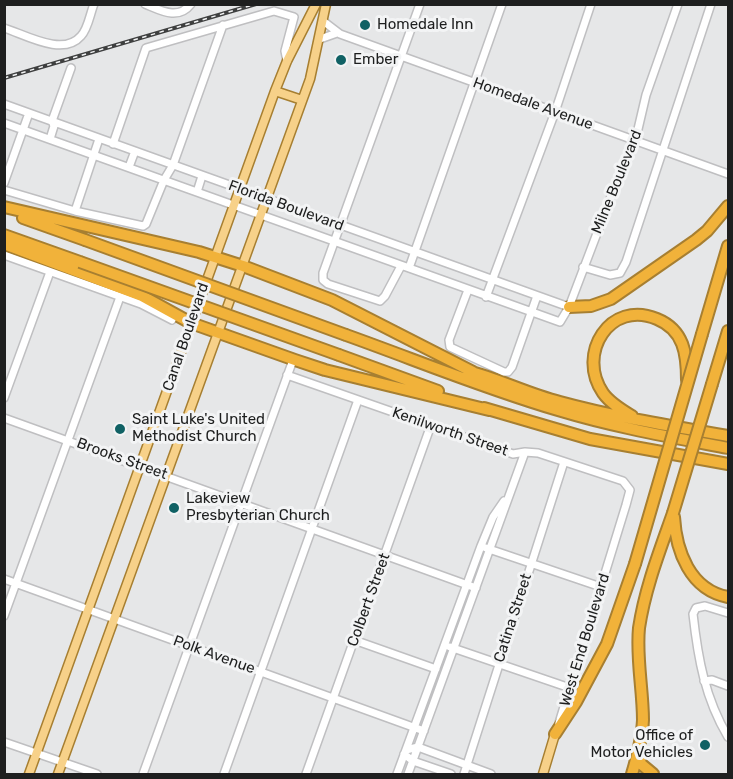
<!DOCTYPE html>
<html>
<head>
<meta charset="utf-8">
<style>
  body { margin:0 }
  #map { position:relative; width:733px; height:779px; overflow:hidden; background:#e6e7e8; font-family:Rubik,sans-serif }
  canvas { display:block }
  .frame { position:absolute; inset:0; border:6px solid #1e1f1f; pointer-events:none }
</style>
</head>
<body>
<div id="map">
<canvas width="733" height="779"></canvas>
<div class="frame"></div>
</div>
<script>
const c = document.querySelector('canvas').getContext('2d');
c.lineJoin = 'round';
function stroke(path, color, width, dash) { c.strokeStyle = color; c.lineWidth = width; c.lineCap = dash ? 'butt' : 'round'; c.setLineDash(dash || []); c.stroke(path); }
function label(font, color, halo, rows, align = 'center') {
  c.font = font + ' Rubik,sans-serif'; c.lineWidth = 6; c.setLineDash([]); c.textBaseline = 'middle'; c.strokeStyle = halo; c.fillStyle = color; for (const [text, x, y, turn = 0] of rows) {
    c.save(); c.translate(x, y); c.rotate((+turn || 0) * Math.PI / 180); c.textAlign = isNaN(turn) ? turn : align; if (halo) c.strokeText(text, 0, 0); c.fillText(text, 0, 0); c.restore();
  }
}
const minor = new Path2D(`
  M 145,4 C 160,10 178,21 191,4
  M 323,21 L 340,34 L 728,174
  M 4,28 C 26,35 63,57 81,36 C 88,29 90,14 94,4
  M 320,39 L 337,33
  M 4,104 L 569,307
  M 4,123 L 560,322 L 569,307 L 618,178 L 635,142 L 646,95 L 678,4
  M 50,139 L 54,126 L 52,121 L 71,68
  M 113,144 L 146,48 L 274,11 L 294,17 L 285,51 L 287,61
  M 129,167 L 135,151
  M 4,183 L 29,113
  M 4,190 L 75,211 L 143,226 L 146,224 L 164,180 L 173,165 L 223,25
  M 197,192 L 202,176
  M 75,211 L 99,139
  M 4,255 L 141,304 L 172,320
  M 401,266 L 385,296 L 380,301 L 328,284 L 323,280 L 323,273 L 420,4
  M 583,267 L 610,275 L 620,273 L 626,262 L 711,4
  M 409,268 L 502,4
  M 468,290 L 449,340 L 450,347 L 504,372 L 508,372 L 512,367 L 537,296
  M 486,297 L 555,112 L 591,4
  M 287,375 L 513,454 L 525,452 L 538,453 L 623,481 L 630,490 L 626,505 L 559,723
  M 4,398 L 50,272
  M 4,418 L 476,588
  M 486,548 L 601,587
  M 4,579 L 424,731
  M 728,613 L 705,606 L 696,608 L 693,614 C 698,659 705,698 728,737
  M 4,616 L 120,297
  M 354,640 L 436,669
  M 450,647 L 570,688
  M 704,681 L 712,680 L 728,686
  M 4,742 L 97,774
  M 406,750 L 418,747 L 491,774
  M 404,754 L 413,761 L 451,774
  M 143,774 L 293,360
  M 224,774 L 358,400
  M 306,774 L 431,425
  M 397,774 L 481,546 L 493,517 L 504,501
  M 408,774 L 525,452
  M 464,774 L 564,462`);
const major = new Path2D(`
  M 275,91 L 302,100
  M 29,774 L 275,91 L 287,61 L 316,4
  M 58,774 L 310,79 L 326,4
  M 543,774 L 555,734`);
const highway = new Path2D(`
  M 4,207 L 199,252 L 243,266 L 332,300 L 473,372
  M 23,218 L 85,240
  M 4,235 L 80,262
  M 4,244 L 142,296 L 191,323 L 295,360 L 325,370 L 489,410
  M 569,307 L 591,306 L 611,299 L 696,240 L 707,231 L 728,206
  M 702,334 L 728,246
  M 346,335 C 416,360 486,389 558,410 C 614,427 671,437 728,448
  M 339,355 L 438,391
  M 468,371 C 499,379 528,394 560,402 C 615,417 672,426 728,436
  M 712,384 L 728,331
  M 484,408 L 590,439 L 728,464
  M 632,416 C 622,410 610,403 603,393 C 576,354 610,299 657,319 C 684,330 687,354 687,380
  M 674,517 C 676,551 690,590 728,597
  M 555,734 L 576,702 L 607,644 L 635,564
  M 638,751 L 641,764 L 653,774
  M 632,774 C 637,757 642,739 643,720 C 643,690 636,658 639,628 C 645,588 660,550 673,513`);
stroke(minor, '#bfbfc1', 10);
stroke(major, '#a77f31', 11);
stroke(highway, '#a77f31', 14);
stroke(minor, '#fff', 7);
stroke(major, '#f7d189', 8);
stroke(highway, '#f1b23a', 10);
const rail = new Path2D(`
  M 4,78 L 256,4`);
stroke(rail, '#3e3f3f', 4);
stroke(rail, '#f3f4f5', 1.5, [4.5]);
const highwayBridge = new Path2D(`
  M 85,240 L 346,335
  M 80,262 L 339,355
  M 673,513 L 712,384
  M 635,564 L 702,334`);
stroke(highwayBridge, '#a77f31', 14, []);
stroke(highwayBridge, '#f1b23a', 10);
for (const [x, y, r, color] of [
  [365,25,6,"#106164"],
  [341,60,6,"#106164"],
  [120,429,6,"#106164"],
  [174,508,6,"#106164"],
  [705,745,6,"#106164"]
]) { const dot = new Path2D(); dot.arc(x, y, r, 0, 2 * Math.PI); c.fillStyle = color; c.fill(dot); stroke(dot, '#f3f4f5', 2); }
label('15px', '#1e1f1f', '#f3f4f5', [
  ["Homedale Inn",377,25],
  ["Ember",353,60],
  ["Saint Luke's United",132,420],
  ["Methodist Church",132,437],
  ["Lakeview",186,499],
  ["Presbyterian Church",186,516],
  ["Office of",693,736,"right"],
  ["Motor Vehicles",693,753,"right"]
], 'left');
label('15px', '#1e1f1f', '#f3f4f5', [
  ["Homedale Avenue",533,104,20],
  ["Milne Boulevard",617,182,-68],
  ["Florida Boulevard",286,206,20],
  ["Canal Boulevard",186,337,-71],
  ["Kenilworth Street",450,432,19],
  ["Brooks Street",122,459,20],
  ["Colbert Street",369,600,-70],
  ["Catina Street",513,618,-72],
  ["West End Boulevard",585,640,-73],
  ["Polk Avenue",214,655,20]
]);
</script>
</body>
</html>
